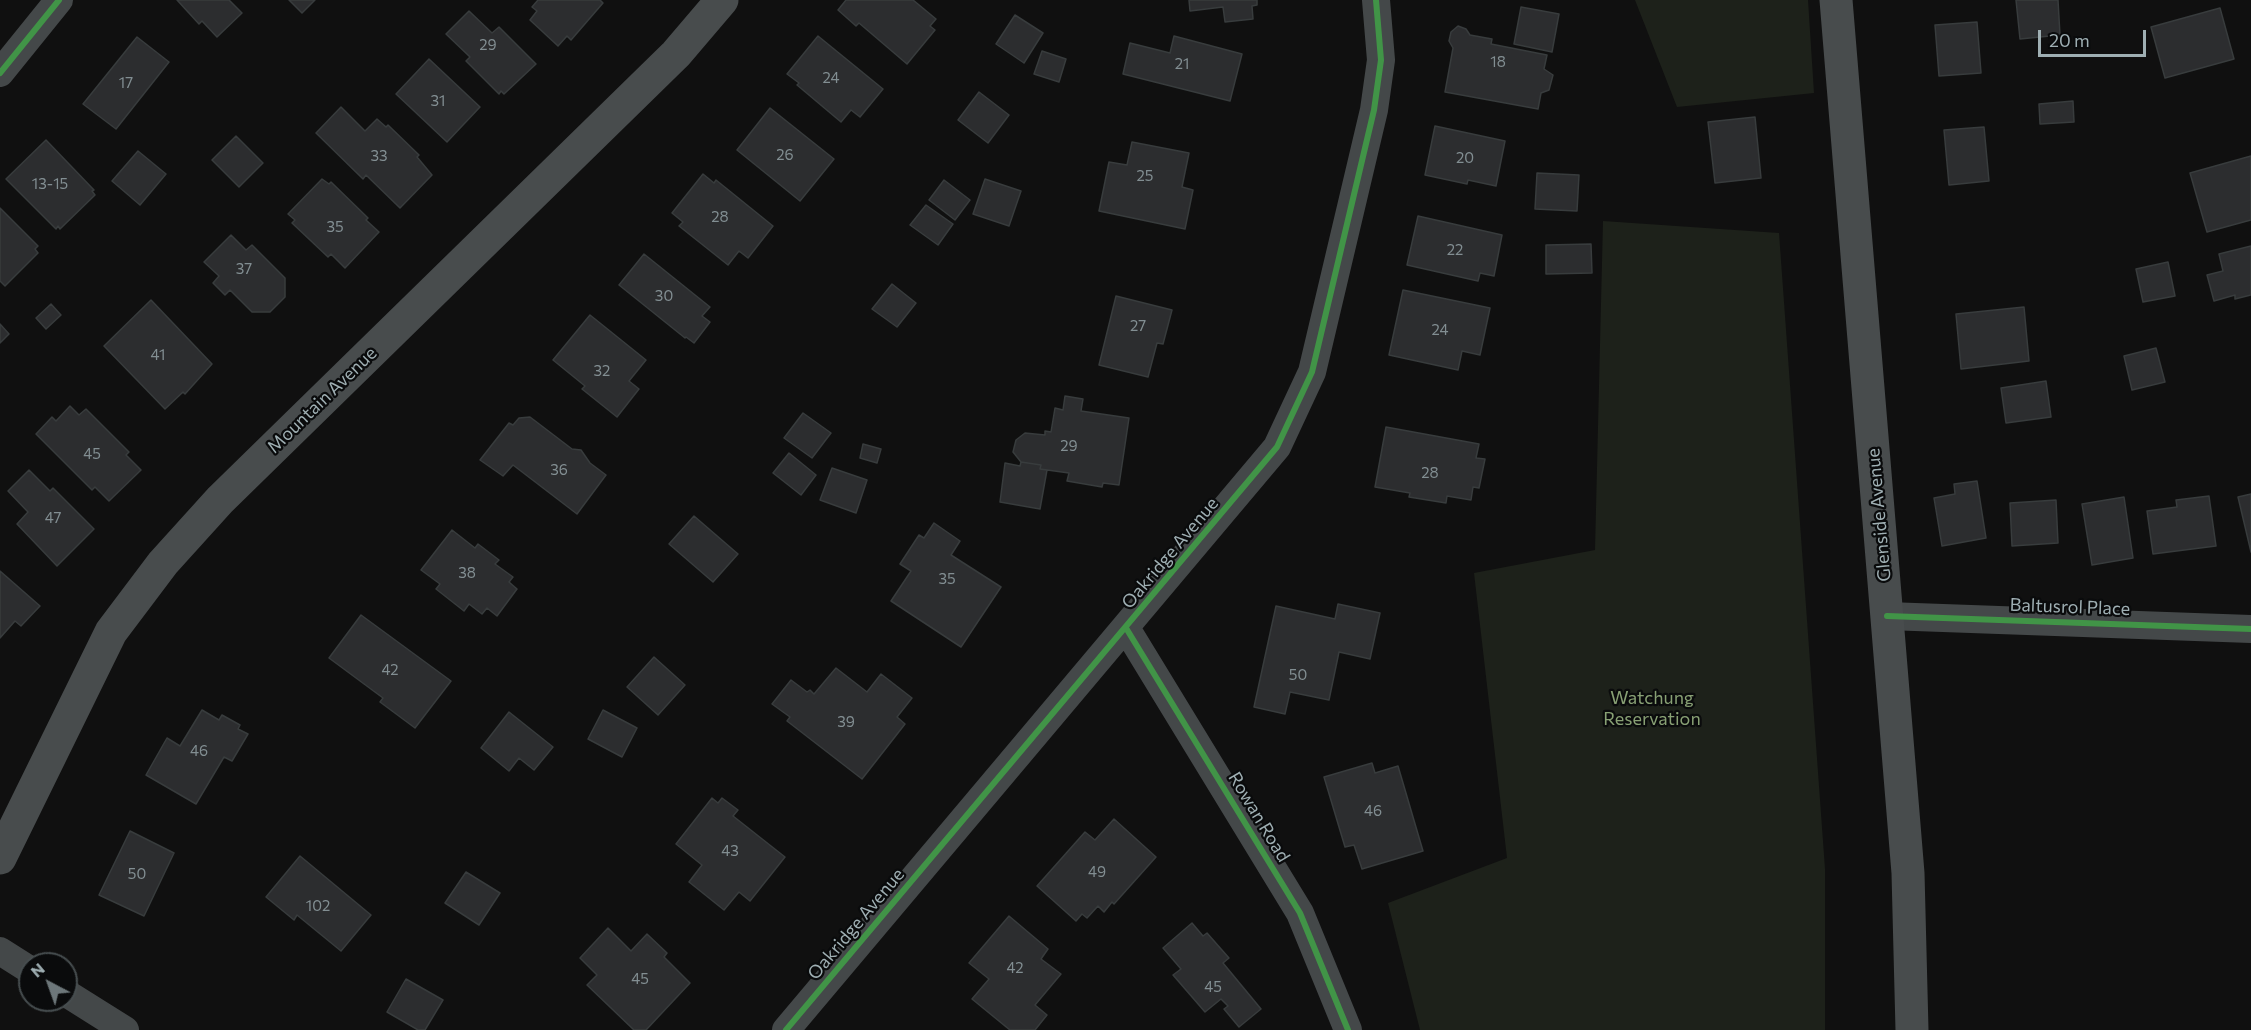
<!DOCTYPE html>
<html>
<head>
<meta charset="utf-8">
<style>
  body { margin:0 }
  #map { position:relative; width:2251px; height:1030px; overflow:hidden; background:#101010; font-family:Commissioner,sans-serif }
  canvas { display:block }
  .north { position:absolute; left:18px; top:952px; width:60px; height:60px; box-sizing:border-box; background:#0a0b0c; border:2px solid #464d4f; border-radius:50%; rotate:319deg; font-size:16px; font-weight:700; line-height:24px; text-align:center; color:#9fafb3 }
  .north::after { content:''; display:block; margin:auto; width:21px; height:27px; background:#6d777a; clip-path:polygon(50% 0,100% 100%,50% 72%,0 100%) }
  .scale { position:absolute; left:2038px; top:30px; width:108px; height:27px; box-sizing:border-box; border:3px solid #9fafb3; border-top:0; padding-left:8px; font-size:18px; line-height:21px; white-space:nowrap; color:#9fafb3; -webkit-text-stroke:4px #0a0b0c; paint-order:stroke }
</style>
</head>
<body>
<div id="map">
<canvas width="2251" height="1030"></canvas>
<div class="north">N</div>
<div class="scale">20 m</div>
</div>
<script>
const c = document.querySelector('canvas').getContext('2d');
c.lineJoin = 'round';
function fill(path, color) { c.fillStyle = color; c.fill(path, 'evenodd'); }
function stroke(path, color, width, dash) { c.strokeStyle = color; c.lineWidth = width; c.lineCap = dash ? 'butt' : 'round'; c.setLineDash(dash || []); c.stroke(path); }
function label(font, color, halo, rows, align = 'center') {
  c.font = font + ' Commissioner,sans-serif'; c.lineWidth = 4.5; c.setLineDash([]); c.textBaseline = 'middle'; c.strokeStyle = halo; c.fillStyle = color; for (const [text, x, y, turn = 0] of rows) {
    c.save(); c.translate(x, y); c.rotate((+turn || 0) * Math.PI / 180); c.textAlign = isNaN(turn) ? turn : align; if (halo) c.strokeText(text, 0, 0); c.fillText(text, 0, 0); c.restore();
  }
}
fill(new Path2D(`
  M 1635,0 L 1808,0 L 1814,93 L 1677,107 Z
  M 1603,221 L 1779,233 L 1825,869 L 1825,1030 L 1420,1030 L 1388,903 L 1507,858 L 1474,573 L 1595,550 Z`), '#1d211a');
const building = new Path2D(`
  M 177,0 L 229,0 L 242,13 L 217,37 L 202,21 L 199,24 Z
  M 289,0 L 315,0 L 302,13 Z
  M 538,0 L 600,0 L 603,3 L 571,40 L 567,36 L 558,46 L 530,20 L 537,11 L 532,7 Z
  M 846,0 L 913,0 L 936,19 L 930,26 L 935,30 L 907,64 L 859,23 L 856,26 L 838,10 Z
  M 1189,0 L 1257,0 L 1257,5 L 1252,6 L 1253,19 L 1225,22 L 1223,7 L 1190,11 Z
  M 2016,0 L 2058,0 L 2060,35 L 2020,39 Z
  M 1521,7 L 1559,14 L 1552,52 L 1514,44 Z
  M 2220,8 L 2234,59 L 2165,78 L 2151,27 Z
  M 469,11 L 492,33 L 499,27 L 536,64 L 504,94 L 501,91 L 499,94 L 466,61 L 470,57 L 446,34 Z
  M 1015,15 L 1043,33 L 1024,63 L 996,44 Z
  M 1977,22 L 1981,73 L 1939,76 L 1935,25 Z
  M 1458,26 L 1466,29 L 1470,35 L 1492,39 L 1491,44 L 1547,55 L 1544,69 L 1553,75 L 1549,90 L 1541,93 L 1538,109 L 1445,92 L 1453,48 L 1449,41 L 1451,32 Z
  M 818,36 L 883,89 L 860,117 L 851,110 L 841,122 L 797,85 L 799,83 L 787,74 Z
  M 1174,36 L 1242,54 L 1230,101 L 1123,74 L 1130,43 L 1170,53 Z
  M 137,37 L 169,62 L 116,129 L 83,104 Z
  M 1042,51 L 1066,59 L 1059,82 L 1034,74 Z
  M 429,59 L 480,107 L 447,142 L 396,94 Z
  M 979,92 L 1009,115 L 988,143 L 958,120 Z
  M 2073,101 L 2074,122 L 2040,124 L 2039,104 Z
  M 341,107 L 365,131 L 377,119 L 386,127 L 388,125 L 419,155 L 417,157 L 432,175 L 400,208 L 366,175 L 363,179 L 316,133 Z
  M 770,108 L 834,159 L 800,201 L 737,150 Z
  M 1755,117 L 1761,178 L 1715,183 L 1708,122 Z
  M 1435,126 L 1505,141 L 1496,186 L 1468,180 L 1467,184 L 1425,175 Z
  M 1984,127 L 1989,181 L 1949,185 L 1944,130 Z
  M 236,136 L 263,163 L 239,187 L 212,160 Z
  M 46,140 L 94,190 L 92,191 L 95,195 L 60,229 L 58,226 L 56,229 L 6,179 Z
  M 1132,142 L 1189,153 L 1182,187 L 1193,190 L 1185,229 L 1099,211 L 1109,162 L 1127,165 Z
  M 138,151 L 166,174 L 140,205 L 112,181 Z
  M 2251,156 L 2251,220 L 2207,232 L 2190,173 Z
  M 1537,173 L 1579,175 L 1577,211 L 1535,209 Z
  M 703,174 L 714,183 L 716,180 L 773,226 L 748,258 L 739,251 L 728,265 L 679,226 L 683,222 L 672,213 Z
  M 322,179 L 329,184 L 331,182 L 368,218 L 366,220 L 379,232 L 345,268 L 331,254 L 328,257 L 292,223 L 295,220 L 288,214 Z
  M 985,179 L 1021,191 L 1009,226 L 973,214 Z
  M 944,180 L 970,200 L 955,220 L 929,200 Z
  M 926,205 L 953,224 L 938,245 L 910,225 Z
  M 0,208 L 38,246 L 35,249 L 38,253 L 5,286 L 0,281 Z
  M 1418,216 L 1502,235 L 1494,276 L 1480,273 L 1478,281 L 1407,265 Z
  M 231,235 L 246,250 L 252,245 L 285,278 L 285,297 L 270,312 L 252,312 L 230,290 L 225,295 L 213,283 L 219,276 L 204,262 Z
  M 1591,244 L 1592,273 L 1546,274 L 1546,245 Z
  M 2251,246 L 2251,295 L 2235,299 L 2235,295 L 2214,301 L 2207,275 L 2223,271 L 2219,254 Z
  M 644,254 L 710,307 L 702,316 L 710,322 L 694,343 L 686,337 L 685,338 L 619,285 Z
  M 2168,262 L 2175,296 L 2143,302 L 2136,269 Z
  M 892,284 L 916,303 L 897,327 L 872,309 Z
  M 1403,290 L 1490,308 L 1480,355 L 1462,351 L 1458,370 L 1389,355 Z
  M 1116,296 L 1172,310 L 1163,344 L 1157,343 L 1148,377 L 1099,365 Z
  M 151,300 L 212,364 L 185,394 L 183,392 L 165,409 L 104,346 Z
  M 51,304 L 61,315 L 46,329 L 36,318 Z
  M 2024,307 L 2029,361 L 1961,369 L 1956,314 Z
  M 590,315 L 646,360 L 629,381 L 639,389 L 617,417 L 582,389 L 585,386 L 553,360 Z
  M 0,324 L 9,334 L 0,343 Z
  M 2156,348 L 2165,382 L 2132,390 L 2124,356 Z
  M 2046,381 L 2051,417 L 2006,423 L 2001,388 Z
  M 1065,396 L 1083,399 L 1081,411 L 1129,418 L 1119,485 L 1103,483 L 1102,487 L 1067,481 L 1069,473 L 1040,469 L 1041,465 L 1021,462 L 1013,452 L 1016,440 L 1025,433 L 1045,435 L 1045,431 L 1051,432 L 1055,408 L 1063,410 Z
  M 70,406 L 79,415 L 86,409 L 129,452 L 126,455 L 141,470 L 109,501 L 95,487 L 92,490 L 36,434 L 52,417 L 56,421 Z
  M 803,413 L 831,433 L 812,458 L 784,438 Z
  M 530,417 L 572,449 L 581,450 L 590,463 L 606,475 L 577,514 L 513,465 L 503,476 L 480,460 L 509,423 L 513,425 L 519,418 Z
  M 1386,427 L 1479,444 L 1476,458 L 1485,459 L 1479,488 L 1473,487 L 1471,500 L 1447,496 L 1446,503 L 1409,497 L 1410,493 L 1375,487 Z
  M 863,444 L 881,449 L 877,463 L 860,458 Z
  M 789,453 L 816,475 L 801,495 L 773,473 Z
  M 1021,462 L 1041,465 L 1040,469 L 1047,470 L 1040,509 L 1000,502 L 1005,463 L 1020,466 Z
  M 832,468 L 867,480 L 856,513 L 820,500 Z
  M 29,470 L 50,491 L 53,488 L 94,529 L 57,566 L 17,524 L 28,512 L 8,491 Z
  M 1977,481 L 1986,538 L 1942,546 L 1934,498 L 1955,494 L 1954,484 Z
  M 2251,494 L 2251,552 L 2238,497 Z
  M 2209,496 L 2216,546 L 2153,554 L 2147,511 L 2177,507 L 2176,500 Z
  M 2124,497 L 2133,558 L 2092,565 L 2082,504 Z
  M 2056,500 L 2058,543 L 2012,546 L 2010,503 Z
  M 694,516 L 738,554 L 713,582 L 669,544 Z
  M 934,523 L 960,541 L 951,555 L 1001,587 L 961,647 L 891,601 L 911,571 L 900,564 L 919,535 L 924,538 Z
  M 452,530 L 475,548 L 478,544 L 499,560 L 495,564 L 513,577 L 509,582 L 517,589 L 497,616 L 487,608 L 482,614 L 469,604 L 464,611 L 436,589 L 440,584 L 421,570 Z
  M 0,571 L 40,606 L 21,626 L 15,621 L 0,638 Z
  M 1338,604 L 1380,613 L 1370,659 L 1339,652 L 1329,700 L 1290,692 L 1285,714 L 1254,707 L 1276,606 L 1335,619 Z
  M 361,615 L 451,681 L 415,728 L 380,702 L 383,698 L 329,658 Z
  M 654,657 L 685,685 L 658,715 L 627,687 Z
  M 836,668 L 867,692 L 881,674 L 912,698 L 897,717 L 905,724 L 862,779 L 787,721 L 790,717 L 772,704 L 791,680 L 807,692 L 810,690 L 814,694 Z
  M 202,710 L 219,720 L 222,715 L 240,725 L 238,729 L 248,734 L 232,761 L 224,757 L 196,804 L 146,775 L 167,738 L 180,746 Z
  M 603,710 L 637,728 L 622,757 L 588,739 Z
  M 509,712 L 553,747 L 534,770 L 519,758 L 509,771 L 481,748 Z
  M 1372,763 L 1375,773 L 1398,766 L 1423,851 L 1362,869 L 1354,845 L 1345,847 L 1324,777 Z
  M 712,798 L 718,803 L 722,798 L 738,810 L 733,816 L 785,857 L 750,901 L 739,892 L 724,910 L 689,882 L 702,865 L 676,844 Z
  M 1114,819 L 1156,857 L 1114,904 L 1112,902 L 1104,912 L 1098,906 L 1087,918 L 1082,914 L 1076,921 L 1037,886 L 1085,832 L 1095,840 Z
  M 130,831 L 174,853 L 144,916 L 99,895 Z
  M 300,856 L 371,915 L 341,951 L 297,915 L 294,920 L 266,897 Z
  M 466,872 L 500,893 L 479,925 L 445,903 Z
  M 1009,916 L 1048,949 L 1041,959 L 1061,974 L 1035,1005 L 1047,1015 L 1035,1030 L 1010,1030 L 972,999 L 989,979 L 969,963 Z
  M 1192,923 L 1203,936 L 1207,933 L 1229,958 L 1223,963 L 1261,1009 L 1239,1027 L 1224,1009 L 1228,1006 L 1221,999 L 1205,1012 L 1173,975 L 1181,969 L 1163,948 Z
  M 608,928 L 631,951 L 647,934 L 667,953 L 664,957 L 690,983 L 646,1030 L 634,1030 L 587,985 L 597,975 L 580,958 Z
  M 406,979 L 443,1000 L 425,1030 L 418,1030 L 387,1012 Z`);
fill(building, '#2c2d2f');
stroke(building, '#383c3d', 1.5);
stroke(new Path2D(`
  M 0,73 L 59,0
  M 1887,616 L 2251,629
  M 1126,628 L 1300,913 L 1348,1030
  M 0,951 L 30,970
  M 66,993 L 125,1030
  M 786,1030 L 1277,447 L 1312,372 L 1374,110 L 1381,60 L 1376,0`), '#444849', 28);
stroke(new Path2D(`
  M 1836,0 L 1908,873 L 1912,1030
  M 0,858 L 111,632 L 163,563 L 220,500 L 676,54 L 722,0`), '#484c4d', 33);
stroke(new Path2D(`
  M 0,73 L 59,0
  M 1887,616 L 2251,629
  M 1126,628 L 1300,913 L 1348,1030
  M 786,1030 L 1277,447 L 1312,372 L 1374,110 L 1381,60 L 1376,0`), '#419447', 6);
label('15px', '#828e92', null, [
  ["29",488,45],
  ["18",1498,62],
  ["21",1182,64],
  ["24",831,78],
  ["17",126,83],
  ["31",438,101],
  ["26",785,155],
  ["33",379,156],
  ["20",1465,158],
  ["25",1145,176],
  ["13-15",50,184],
  ["28",720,217],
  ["35",335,227],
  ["22",1455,250],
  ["37",244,269],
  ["30",664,296],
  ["27",1138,326],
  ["24",1440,330],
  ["41",158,355],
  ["32",602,371],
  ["29",1069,446],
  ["45",92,454],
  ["36",559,470],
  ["28",1430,473],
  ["47",53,518],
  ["38",467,573],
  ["35",947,579],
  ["42",390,670],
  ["50",1298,675],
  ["39",846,722],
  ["46",199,751],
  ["46",1373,811],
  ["43",730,851],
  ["49",1097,872],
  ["50",137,874],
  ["102",318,906],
  ["42",1015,968],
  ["45",640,979],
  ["45",1213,987]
]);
label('18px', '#9fafb3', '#0a0b0c', [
  ["Mountain Avenue",322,400,-44],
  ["Glenside Avenue",1879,515,-95],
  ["Oakridge Avenue",1170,553,-50],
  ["Baltusrol Place",2070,607,2],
  ["Rowan Road",1259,817,59],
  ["Oakridge Avenue",856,924,-50]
]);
label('18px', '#88a074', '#0a0b0c', [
  ["Watchung",1652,698],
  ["Reservation",1652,719]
]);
</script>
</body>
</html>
